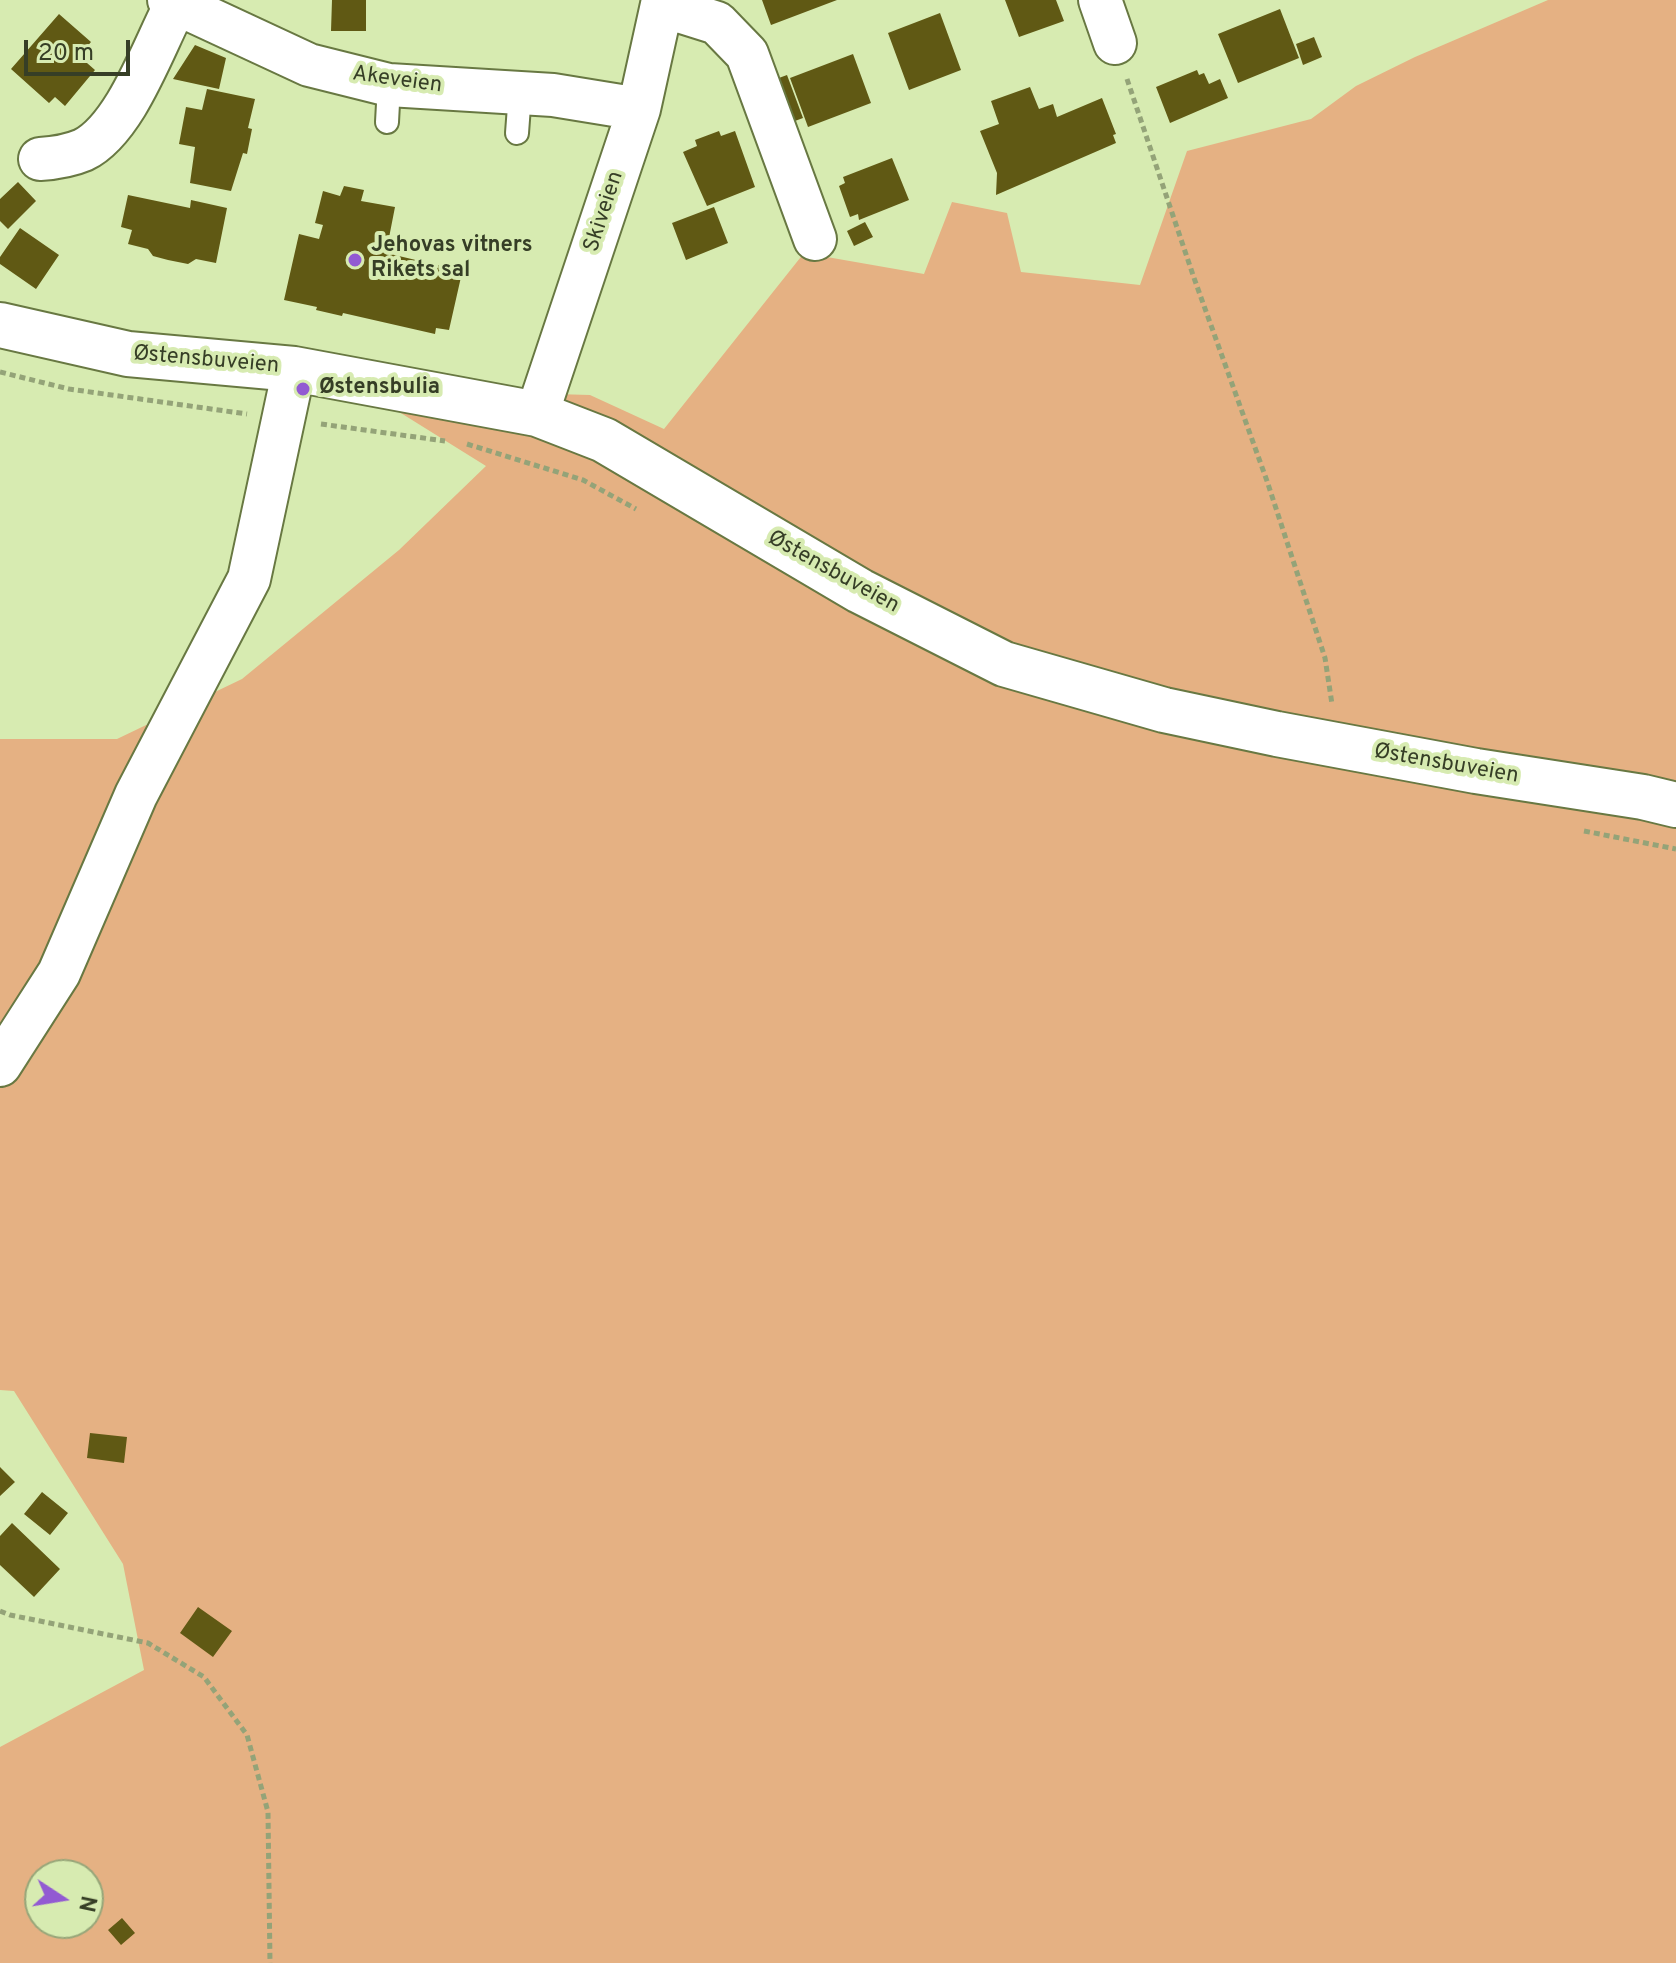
<!DOCTYPE html>
<html>
<head>
<meta charset="utf-8">
<style>
  body { margin:0 }
  #map { position:relative; width:1676px; height:1963px; overflow:hidden; background:#d7ebb1; font-family:Overpass,sans-serif }
  canvas { display:block }
  .north { position:absolute; left:24px; top:1859px; width:80px; height:80px; box-sizing:border-box; background:#d7ebb1; border:2px solid #97a679; border-radius:50%; rotate:102deg; font-size:22px; font-weight:700; line-height:32px; text-align:center; color:#363e26 }
  .north::after { content:''; display:block; margin:auto; width:28px; height:36px; background:#925ad2; clip-path:polygon(50% 0,100% 100%,50% 72%,0 100%) }
  .scale { position:absolute; left:24px; top:40px; width:106px; height:36px; box-sizing:border-box; border:4px solid #363e26; border-top:0; padding-left:10px; font-size:24px; line-height:28px; white-space:nowrap; color:#363e26; -webkit-text-stroke:6px #d7ebb1; paint-order:stroke }
</style>
</head>
<body>
<div id="map">
<canvas width="1676" height="1963"></canvas>
<div class="north">N</div>
<div class="scale">20 m</div>
</div>
<script>
const c = document.querySelector('canvas').getContext('2d');
c.lineJoin = 'round';
function fill(path, color) { c.fillStyle = color; c.fill(path, 'evenodd'); }
function stroke(path, color, width, dash) { c.strokeStyle = color; c.lineWidth = width; c.lineCap = dash ? 'butt' : 'round'; c.setLineDash(dash || []); c.stroke(path); }
function label(font, color, halo, rows, align = 'center') {
  c.font = font + ' Overpass,sans-serif'; c.lineWidth = 8; c.setLineDash([]); c.textBaseline = 'middle'; c.strokeStyle = halo; c.fillStyle = color; for (const [text, x, y, turn = 0] of rows) {
    c.save(); c.translate(x, y); c.rotate((+turn || 0) * Math.PI / 180); c.textAlign = isNaN(turn) ? turn : align; if (halo) c.strokeText(text, 0, 0); c.fillText(text, 0, 0); c.restore();
  }
}
fill(new Path2D(`
  M 1548,0 L 1676,0 L 1676,1963 L 0,1963 L 0,1747 L 144,1670 L 123,1564 L 14,1391 L 0,1390 L 0,739 L 117,739 L 242,679 L 399,550 L 486,466 L 396,410 L 485,392 L 590,395 L 664,429 L 804,253 L 924,274 L 952,202 L 1007,213 L 1021,272 L 1140,285 L 1187,151 L 1311,119 L 1356,86 L 1415,57 ZM 40,1875 L 88,1875 L 88,1923 L 40,1923 Z`), '#e5b183');
fill(new Path2D(`
  M 332,0 L 366,0 L 366,31 L 331,31 Z
  M 762,0 L 837,0 L 771,25 Z
  M 1005,0 L 1056,0 L 1064,21 L 1019,37 Z
  M 1280,9 L 1299,58 L 1238,83 L 1218,34 Z
  M 940,13 L 961,70 L 909,90 L 888,33 Z
  M 59,14 L 91,42 L 79,56 L 95,70 L 65,106 L 55,97 L 49,103 L 11,69 Z
  M 1314,37 L 1322,57 L 1303,65 L 1296,44 Z
  M 195,45 L 226,58 L 219,89 L 173,79 Z
  M 853,54 L 871,103 L 808,127 L 790,78 Z
  M 1197,70 L 1199,75 L 1204,73 L 1209,84 L 1220,79 L 1228,98 L 1170,123 L 1156,87 Z
  M 787,75 L 803,118 L 776,128 L 760,85 Z
  M 1030,87 L 1039,109 L 1053,104 L 1057,117 L 1102,98 L 1116,134 L 1113,135 L 1116,143 L 996,195 L 997,173 L 980,131 L 999,124 L 991,101 Z
  M 207,89 L 255,99 L 248,128 L 252,129 L 247,154 L 243,153 L 231,191 L 190,183 L 195,147 L 179,144 L 186,107 L 202,110 Z
  M 719,131 L 721,136 L 735,131 L 755,187 L 707,206 L 683,152 L 697,146 L 695,140 Z
  M 892,158 L 909,200 L 859,220 L 858,214 L 850,217 L 839,186 L 845,183 L 843,177 Z
  M 18,182 L 36,201 L 8,229 L 0,221 L 0,199 Z
  M 344,186 L 364,190 L 361,201 L 395,207 L 386,253 L 450,268 L 449,274 L 461,277 L 449,330 L 436,328 L 435,334 L 343,313 L 342,316 L 316,310 L 317,307 L 284,300 L 299,234 L 319,239 L 323,225 L 315,223 L 323,191 L 340,196 Z
  M 128,195 L 190,208 L 191,200 L 227,208 L 216,263 L 196,259 L 188,264 L 168,260 L 153,256 L 148,249 L 128,244 L 132,230 L 121,227 Z
  M 714,207 L 728,243 L 686,260 L 672,223 Z
  M 865,222 L 873,237 L 854,246 L 847,231 Z
  M 20,228 L 59,255 L 36,289 L 0,264 L 0,257 Z
  M 90,1433 L 127,1437 L 124,1463 L 87,1458 Z
  M 0,1467 L 15,1482 L 0,1496 Z
  M 42,1492 L 68,1513 L 50,1535 L 24,1514 Z
  M 12,1523 L 60,1569 L 34,1597 L 0,1565 L 0,1536 Z
  M 198,1607 L 232,1631 L 213,1657 L 180,1633 Z
  M 122,1918 L 135,1933 L 121,1945 L 108,1930 Z`), '#605914');
const lane = new Path2D(`
  M 387,122 L 389,85
  M 517,133 L 520,93`);
const street = new Path2D(`
  M 169,0 L 309,65 L 389,85 L 553,95 L 639,109
  M 1100,0 L 1115,43
  M 663,6 L 717,23 L 747,54 L 815,239
  M 40,159 C 56,158 69,156 83,150 C 126,129 154,45 176,4
  M 537,414 L 639,109 L 663,0
  M 0,1065 L 59,973 L 136,795 L 249,579 L 294,369`);
const secondary = new Path2D(`
  M 0,325 L 128,354 L 294,369 L 537,414 L 604,440 L 860,591 L 1004,664 L 1164,710 L 1277,734 L 1476,771 L 1643,797 L 1676,805`);
stroke(lane, '#687842', 26);
stroke(street, '#687842', 46);
stroke(secondary, '#687842', 48);
stroke(new Path2D(`
  M 1127,79 L 1194,278 L 1267,481 L 1325,658 L 1332,704
  M 0,372 L 69,389 L 247,414
  M 321,424 L 445,441
  M 467,444 L 583,480 L 636,509
  M 1584,831 L 1676,849
  M 0,1611 L 10,1615 L 148,1643 L 204,1677 L 247,1735 L 268,1812 L 270,1963`), '#94a378', 5, [6, 4]);
stroke(lane, '#fff', 22);
stroke(street, '#fff', 42);
stroke(secondary, '#fff', 44);
for (const [x, y, r, color] of [
  [355,260,8,"#925ad2"],
  [303,389,8,"#925ad2"]
]) { const dot = new Path2D(); dot.arc(x, y, r, 0, 2 * Math.PI); c.fillStyle = color; c.fill(dot); stroke(dot, '#d7ebb1', 3); }
label('22px', '#363e26', '#d7ebb1', [
  ["Akeveien",397,81,8],
  ["Skiveien",605,212,-72],
  ["Østensbuveien",206,361,5],
  ["Østensbuveien",833,573,29],
  ["Østensbuveien",1446,765,10]
]);
label('bold 22px', '#363e26', '#d7ebb1', [
  ["Jehovas vitners",371,247],
  ["Rikets sal",371,272],
  ["Østensbulia",319,389]
], 'left');
</script>
</body>
</html>
